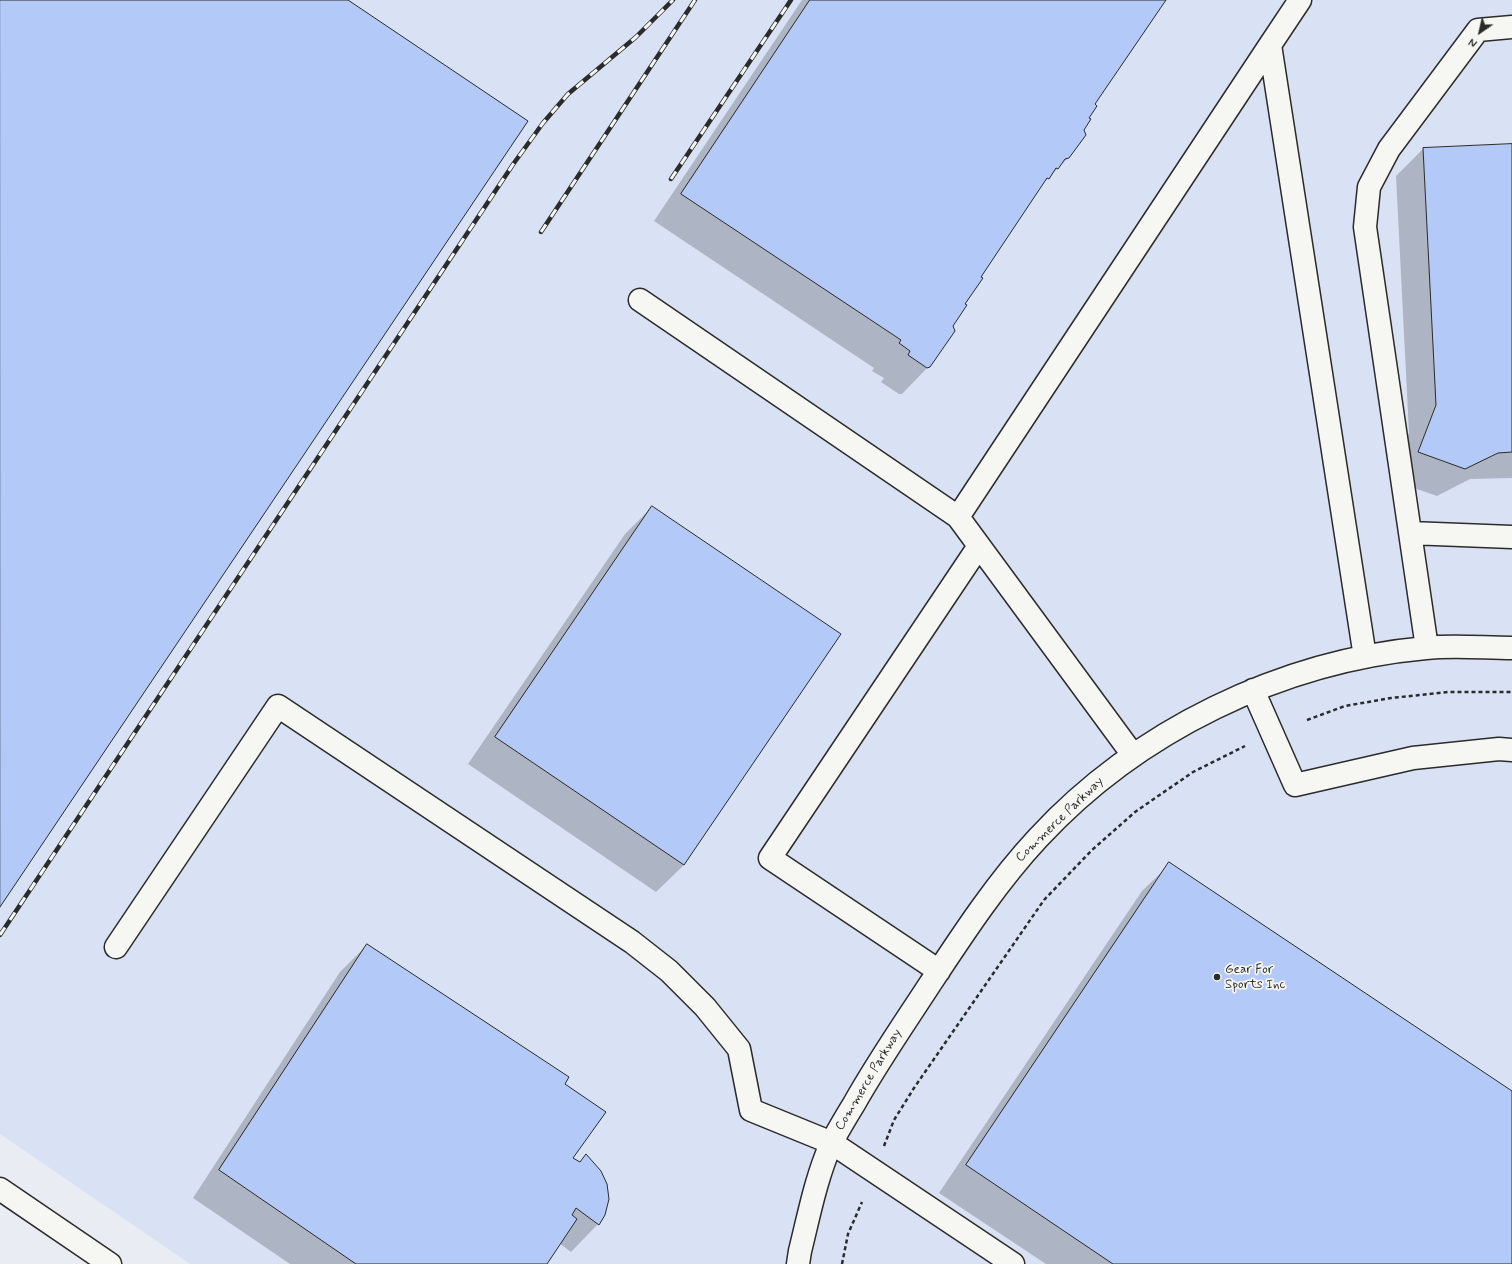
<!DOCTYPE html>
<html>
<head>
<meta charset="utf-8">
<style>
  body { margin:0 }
  #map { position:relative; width:1512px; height:1264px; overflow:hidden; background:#e9edf3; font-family:Mynerve,sans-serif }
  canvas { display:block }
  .north { position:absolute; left:1460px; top:12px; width:40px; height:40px; -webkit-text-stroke:3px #f6f6f2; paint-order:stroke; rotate:214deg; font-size:11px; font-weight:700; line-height:16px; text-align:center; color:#2b2b2b }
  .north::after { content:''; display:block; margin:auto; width:14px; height:18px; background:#2b2b2b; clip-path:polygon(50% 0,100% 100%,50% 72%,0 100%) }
</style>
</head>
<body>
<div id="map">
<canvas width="1512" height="1264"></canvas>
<div class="north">N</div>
</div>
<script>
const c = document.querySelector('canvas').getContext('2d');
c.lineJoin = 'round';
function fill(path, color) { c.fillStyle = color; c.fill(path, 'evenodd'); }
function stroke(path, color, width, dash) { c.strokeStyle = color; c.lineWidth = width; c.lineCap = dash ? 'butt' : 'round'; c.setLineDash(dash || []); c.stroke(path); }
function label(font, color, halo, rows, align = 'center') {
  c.font = font + ' Mynerve,sans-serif'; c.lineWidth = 3.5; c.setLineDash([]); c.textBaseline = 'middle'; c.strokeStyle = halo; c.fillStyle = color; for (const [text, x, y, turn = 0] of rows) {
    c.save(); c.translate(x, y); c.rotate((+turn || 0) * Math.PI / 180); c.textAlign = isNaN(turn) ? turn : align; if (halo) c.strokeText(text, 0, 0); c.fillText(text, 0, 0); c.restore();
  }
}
fill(new Path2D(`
  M 0,0 L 1512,0 L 1512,1264 L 190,1264 L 0,1134 Z`), '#d9e2f4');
fill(new Path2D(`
  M 802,0 L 1164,0 L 1094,105 L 1068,158 L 1041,185 L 979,277 L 929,366 L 902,394 L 899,394 L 881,382 L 884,378 L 872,371 L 874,368 L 654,221 Z
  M 1512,145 L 1512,478 L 1470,479 L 1437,496 L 1391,480 L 1409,433 L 1396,176 L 1423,149 Z
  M 652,507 L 684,865 L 656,892 L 468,764 L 625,534 Z
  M 1170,864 L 1512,1093 L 1512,1264 L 1046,1264 L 939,1193 L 1142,891 Z
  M 367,945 L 564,1084 L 572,1158 L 579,1163 L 586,1156 L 604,1214 L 598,1224 L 571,1252 L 559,1243 L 546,1264 L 290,1264 L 193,1198 L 340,972 Z`), '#0003');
const building = new Path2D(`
  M 0,0 L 348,0 L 528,121 L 0,907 Z
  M 810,0 L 1166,0 L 1095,104 L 1097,106 L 1089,118 L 1091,119 L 1084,130 L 1086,135 L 1069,158 L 1065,159 L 1058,169 L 1056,168 L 1049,179 L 1047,178 L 981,277 L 983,278 L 965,304 L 967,305 L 953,326 L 955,331 L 930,367 L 927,368 L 908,355 L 910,351 L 899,343 L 901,340 L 681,194 Z
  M 1512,144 L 1512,452 L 1498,453 L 1465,469 L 1418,452 L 1436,405 L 1423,148 Z
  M 652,506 L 841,634 L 684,865 L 495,737 Z
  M 1169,862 L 1512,1091 L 1512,1264 L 1113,1264 L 966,1165 Z
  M 367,944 L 569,1077 L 565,1084 L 606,1112 L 573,1158 L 580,1162 L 586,1154 L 601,1171 L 607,1184 L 609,1199 L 605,1215 L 599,1225 L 576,1208 L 572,1215 L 577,1219 L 547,1264 L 356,1264 L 219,1170 Z`);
fill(building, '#b3c9f8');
stroke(building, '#2b2b2b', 1);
const minor = new Path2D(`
  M 1300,0 L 1270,45 L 1365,657
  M 640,300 L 958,517
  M 1410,533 L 1512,537
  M 1427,648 L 1365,227 L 1369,187 L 1389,149 L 1478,30 L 1512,27
  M 1253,690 L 1295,785 L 1413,758 L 1499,749 L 1512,750
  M 1133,755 L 958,517 L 1270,45
  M 116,947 L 278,706 L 632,942 L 669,971 L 705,1007 L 739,1049 L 751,1110 L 832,1143 L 1013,1264
  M 939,971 L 770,858 L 979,546
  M 0,1189 L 110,1264
  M 798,1264 L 800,1251 C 809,1215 816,1178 831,1144 C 838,1130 846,1117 854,1104 C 877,1063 904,1024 930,984 C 963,934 997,882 1038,838 C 1137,731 1281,661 1426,648 C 1454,645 1484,648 1512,648`);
stroke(minor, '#2b2b2b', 25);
stroke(new Path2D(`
  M 1307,720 L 1345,706 L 1391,698 L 1448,692 L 1512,692
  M 884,1146 L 894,1120 L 914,1088 L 1044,900 L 1092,850 L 1135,812 L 1193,772 L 1245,746
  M 842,1264 L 848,1234 L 862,1202`), '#2b2b2b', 2.5, [4, 3]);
stroke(minor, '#f6f6f2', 22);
const rail = new Path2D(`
  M 671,179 L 791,0
  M 541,232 L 695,0
  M 0,935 L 514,163 L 543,123 L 568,94 L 636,37 L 673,0`);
stroke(rail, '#2b2b2b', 4.5);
stroke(rail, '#f6f6f2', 3, [9]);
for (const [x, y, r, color] of [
  [1217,977,4,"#2b2b2b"]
]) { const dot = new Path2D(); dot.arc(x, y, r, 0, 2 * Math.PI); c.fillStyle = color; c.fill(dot); stroke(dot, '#f6f6f2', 1.5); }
label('13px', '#2b2b2b', '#f6f6f2', [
  ["Commerce Parkway",1060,820,-44],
  ["Commerce Parkway",869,1080,-59]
]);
label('13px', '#2b2b2b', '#f6f6f2', [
  ["Gear For",1225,970],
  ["Sports Inc",1225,985]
], 'left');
</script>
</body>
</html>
